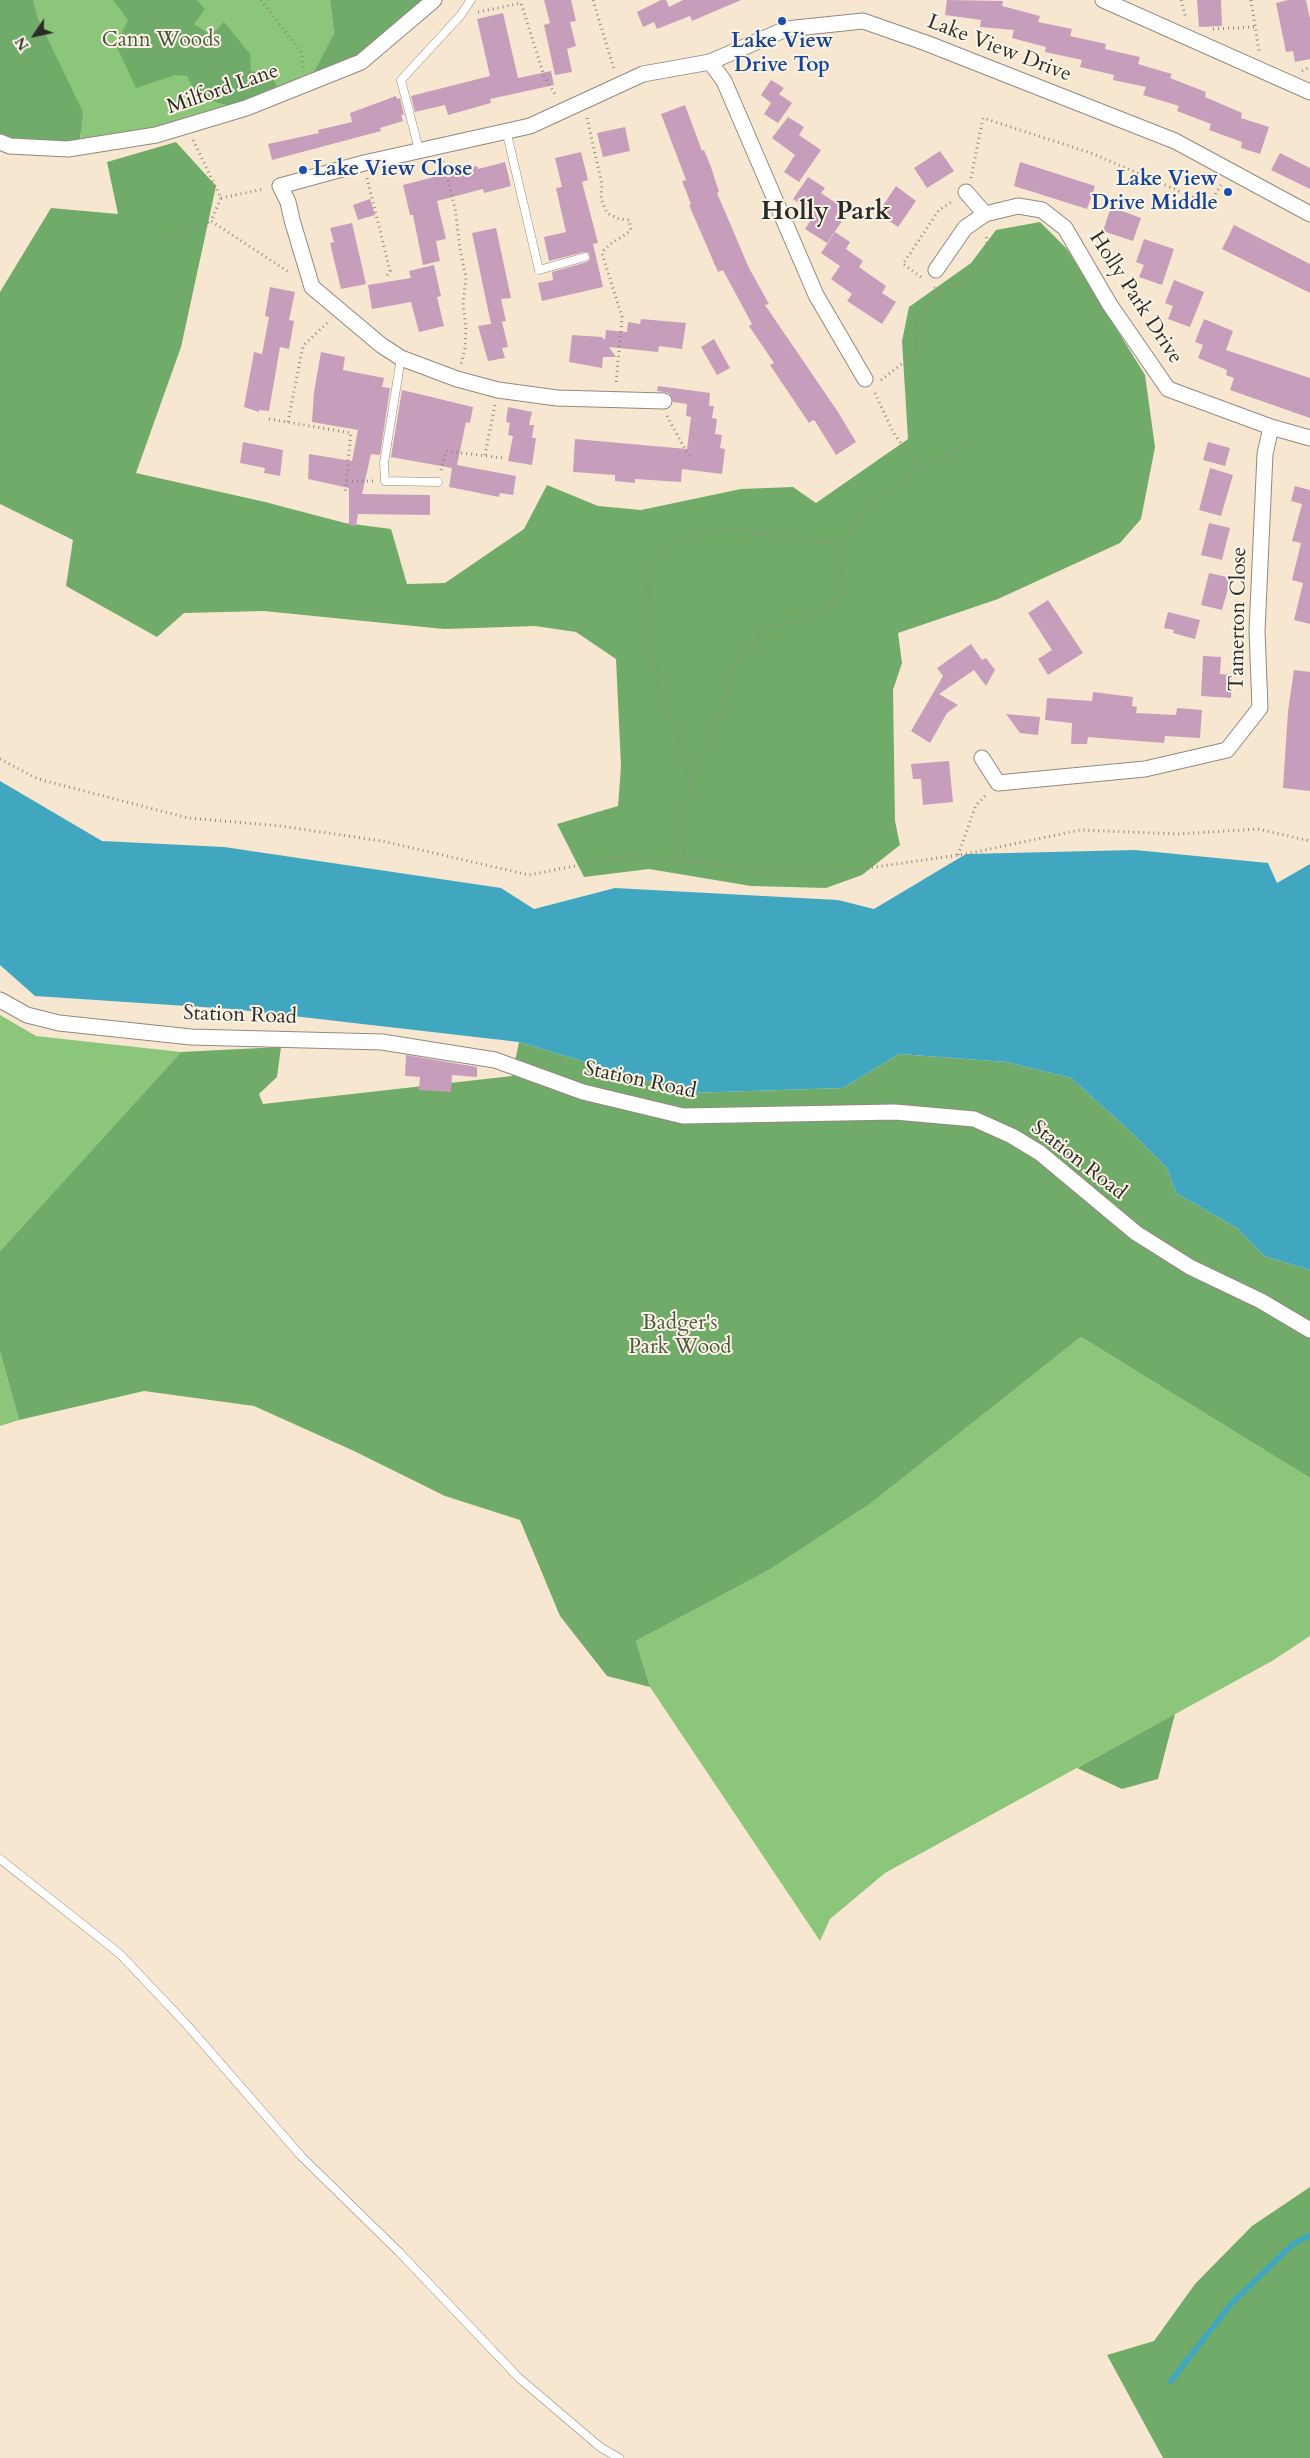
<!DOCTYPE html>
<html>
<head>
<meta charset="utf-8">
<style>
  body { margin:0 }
  #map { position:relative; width:1310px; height:2458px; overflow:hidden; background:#f8e7d0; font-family:Cardo,serif }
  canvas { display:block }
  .north { position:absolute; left:10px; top:10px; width:50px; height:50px; -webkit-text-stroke:4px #fcf5e5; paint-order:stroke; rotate:236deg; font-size:14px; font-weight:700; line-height:20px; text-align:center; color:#2b2b2b }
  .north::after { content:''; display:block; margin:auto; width:18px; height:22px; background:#2b2b2b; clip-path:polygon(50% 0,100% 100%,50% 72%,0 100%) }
</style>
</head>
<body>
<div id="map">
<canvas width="1310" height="2458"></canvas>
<div class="north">N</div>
</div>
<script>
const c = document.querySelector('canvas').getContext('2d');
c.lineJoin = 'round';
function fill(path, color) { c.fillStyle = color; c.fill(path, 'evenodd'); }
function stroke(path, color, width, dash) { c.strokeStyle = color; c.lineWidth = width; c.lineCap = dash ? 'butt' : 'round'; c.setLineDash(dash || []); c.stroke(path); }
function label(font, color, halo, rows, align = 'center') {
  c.font = font + ' Cardo,serif'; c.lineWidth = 4; c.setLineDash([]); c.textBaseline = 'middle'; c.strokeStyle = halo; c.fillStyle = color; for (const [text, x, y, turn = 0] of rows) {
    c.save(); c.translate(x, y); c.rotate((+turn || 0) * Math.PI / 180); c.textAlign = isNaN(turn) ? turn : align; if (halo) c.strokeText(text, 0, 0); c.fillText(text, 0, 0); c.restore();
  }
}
fill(new Path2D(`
  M 0,0 L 330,0 L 334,33 L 320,61 L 326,77 L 181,126 L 80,140 L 81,135 Z
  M 0,1015 L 36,1036 L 181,1052 L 0,1251 Z
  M 1081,1337 L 1310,1478 L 1310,1636 L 1272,1661 L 885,1873 L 830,1919 L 820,1941 L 650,1687 L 636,1641 L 769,1570 L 870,1504 Z
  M 0,1352 L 19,1420 L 0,1426 Z`), '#8cc67a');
fill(new Path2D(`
  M 0,0 L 33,0 L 38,19 L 83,112 L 80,140 L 48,145 L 0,146 Z
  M 113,0 L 197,0 L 205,9 L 194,24 L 211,35 L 224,22 L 250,54 L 251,71 L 270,74 L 277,86 L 232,106 L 198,98 L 187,76 L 175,75 L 136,88 L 116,45 L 128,20 Z
  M 330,0 L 429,0 L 359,59 L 310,80 L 334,33 Z
  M 176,142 L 216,186 L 181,347 L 136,473 L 265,502 L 345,523 L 391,529 L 407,584 L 445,583 L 524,529 L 547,485 L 598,506 L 641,510 L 741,489 L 793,487 L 816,503 L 908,439 L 902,341 L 909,307 L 971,263 L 996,230 L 1040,222 L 1067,249 L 1145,375 L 1155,447 L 1141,519 L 1120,543 L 998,599 L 898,633 L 902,663 L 893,690 L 895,821 L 900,845 L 862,875 L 826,888 L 751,886 L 649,869 L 584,877 L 557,824 L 618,806 L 621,766 L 616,659 L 576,632 L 535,626 L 444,629 L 264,611 L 184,613 L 157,637 L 66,586 L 73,540 L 0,504 L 0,292 L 51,208 L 118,214 L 107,162 Z
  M 519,1042 L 689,1093 L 843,1088 L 899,1054 L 1006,1062 L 1071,1078 L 1132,1133 L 1167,1168 L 1176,1193 L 1237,1228 L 1264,1256 L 1310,1270 L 1310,1478 L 1081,1337 L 870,1504 L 769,1570 L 636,1641 L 650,1687 L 607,1676 L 560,1616 L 520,1520 L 445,1496 L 354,1451 L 254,1406 L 144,1391 L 19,1420 L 0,1352 L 0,1251 L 181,1052 L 281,1047 L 277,1077 L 259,1094 L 263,1104 L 512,1076 Z
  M 1175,1714 L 1158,1779 L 1122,1789 L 1077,1768 Z
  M 1310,2187 L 1310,2458 L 1163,2458 L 1107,2355 L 1154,2341 L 1195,2284 L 1252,2226 Z`), '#71ab6a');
fill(new Path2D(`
  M 0,781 L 102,841 L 224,847 L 501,888 L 534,909 L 615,888 L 838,900 L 874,909 L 966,854 L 1135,850 L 1268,863 L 1277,883 L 1310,864 L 1310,1270 L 1264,1256 L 1237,1228 L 1176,1193 L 1167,1168 L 1132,1133 L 1071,1078 L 1006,1062 L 899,1054 L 843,1088 L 689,1093 L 519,1042 L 232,1009 L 35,996 L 0,965 Z`), '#41a7c1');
stroke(new Path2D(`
  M 1171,2381 L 1231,2304 L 1292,2245 L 1310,2235`), '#41a7c1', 5.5);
fill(new Path2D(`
  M 544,0 L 571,0 L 576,21 L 570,22 L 576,46 L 567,49 L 572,72 L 555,75 L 544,25 L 550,23 Z
  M 661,0 L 666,0 L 669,7 L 683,0 L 741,0 L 692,21 L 690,16 L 657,29 L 654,22 L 643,27 L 637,12 Z
  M 947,0 L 1003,1 L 1002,6 L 1040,16 L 1038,22 L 1072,29 L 1070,36 L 1106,44 L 1105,49 L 1140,57 L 1138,64 L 1172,74 L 1170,78 L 1206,92 L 1205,97 L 1242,113 L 1241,118 L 1269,127 L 1260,154 L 1241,148 L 1242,142 L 1209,130 L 1211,124 L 1177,111 L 1179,106 L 1143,95 L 1146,87 L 1113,80 L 1114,75 L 1080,67 L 1082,60 L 1045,52 L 1046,47 L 1012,38 L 1014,30 L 980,27 L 981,20 L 945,15 Z
  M 1197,0 L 1221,0 L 1222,26 L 1199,27 Z
  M 1288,0 L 1306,0 L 1310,19 L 1310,59 L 1295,62 L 1293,51 L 1286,52 L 1276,3 Z
  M 503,13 L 518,78 L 551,71 L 554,85 L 490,99 L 491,103 L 448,115 L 445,105 L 415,112 L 411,96 L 490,76 L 477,19 Z
  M 771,80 L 784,88 L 779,94 L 792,103 L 778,123 L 764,114 L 771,103 L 761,95 Z
  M 396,96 L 397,99 L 400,98 L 404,115 L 401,115 L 403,121 L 380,128 L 381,131 L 272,160 L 268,144 L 319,133 L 318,130 L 352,122 L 350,113 Z
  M 685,105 L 702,151 L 704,150 L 711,167 L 719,192 L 717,193 L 749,268 L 769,304 L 765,305 L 838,412 L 856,442 L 836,455 L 815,421 L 813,420 L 809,423 L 770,365 L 774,363 L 749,326 L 752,324 L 724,272 L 723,270 L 718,272 L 689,205 L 691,204 L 682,181 L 686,180 L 661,114 Z
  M 788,117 L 804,127 L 799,135 L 821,150 L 799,182 L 784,172 L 795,155 L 772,138 Z
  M 625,127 L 630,151 L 603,157 L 597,133 Z
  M 940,151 L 954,171 L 927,188 L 914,168 Z
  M 581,152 L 588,180 L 582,182 L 598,243 L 593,244 L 603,287 L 542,301 L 538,283 L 553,280 L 552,272 L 587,262 L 590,259 L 589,253 L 584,252 L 549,261 L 544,237 L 566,232 L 556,188 L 562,187 L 555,158 Z
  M 1280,153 L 1310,168 L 1310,189 L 1271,170 Z
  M 505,162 L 511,186 L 484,193 L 483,189 L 437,201 L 446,239 L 436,241 L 440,261 L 423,265 L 413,215 L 410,215 L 403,185 L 477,166 L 478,169 Z
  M 1020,162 L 1095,186 L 1087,209 L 1014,186 Z
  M 808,177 L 825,188 L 821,193 L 842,207 L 835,217 L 842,221 L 827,243 L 805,229 L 815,214 L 793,199 Z
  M 896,186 L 916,201 L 898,227 L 878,213 Z
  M 370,199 L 375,215 L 358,220 L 353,205 Z
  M 1111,207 L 1141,218 L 1133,241 L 1103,231 Z
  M 352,223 L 366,284 L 341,289 L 330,243 L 334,242 L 330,228 Z
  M 1234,225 L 1310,264 L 1310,293 L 1222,249 Z
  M 496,228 L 511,298 L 501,299 L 506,321 L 491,324 L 472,233 Z
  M 835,232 L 850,242 L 846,249 L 863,261 L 859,267 L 886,286 L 882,293 L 896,302 L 882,324 L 847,301 L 852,294 L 831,279 L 840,266 L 821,253 Z
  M 1144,239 L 1174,249 L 1162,285 L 1139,277 L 1144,265 L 1136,262 Z
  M 434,265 L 441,296 L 437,297 L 444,326 L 419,332 L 411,302 L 372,309 L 368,285 L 411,278 L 409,271 Z
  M 1174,280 L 1204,292 L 1190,327 L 1168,319 L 1173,306 L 1165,303 Z
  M 270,287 L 295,292 L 289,320 L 294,321 L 289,349 L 280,347 L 269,411 L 259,410 L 259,412 L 244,407 L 254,352 L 262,354 L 269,317 L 265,316 Z
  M 641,319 L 686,323 L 682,349 L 659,346 L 658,352 L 609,347 L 616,357 L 603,357 L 602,368 L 569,362 L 572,335 L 602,337 L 605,340 L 606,330 L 627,332 L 628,322 L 640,324 Z
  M 1204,319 L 1233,331 L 1226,350 L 1310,378 L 1310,418 L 1230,390 L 1234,378 L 1226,375 L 1227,370 L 1198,358 L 1203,345 L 1195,342 Z
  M 502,322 L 508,347 L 502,348 L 505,358 L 488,361 L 478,326 Z
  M 714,339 L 730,368 L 717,375 L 701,347 Z
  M 321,352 L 345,357 L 343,370 L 384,378 L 382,387 L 390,388 L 380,455 L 371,454 L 362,494 L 430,495 L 430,515 L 358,514 L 356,526 L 349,525 L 349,488 L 308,479 L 309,454 L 352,461 L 358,430 L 312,422 L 314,392 Z
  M 658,386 L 710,393 L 709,406 L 714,406 L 712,418 L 717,419 L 715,434 L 722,435 L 720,448 L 725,449 L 722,474 L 682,469 L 681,482 L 635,479 L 635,483 L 615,481 L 615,475 L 573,472 L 575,439 L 687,449 L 691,417 L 686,416 L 687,404 L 673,402 L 669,393 L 657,391 Z
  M 402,390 L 473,407 L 470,423 L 466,422 L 457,465 L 516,476 L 513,495 L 500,493 L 499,497 L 449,487 L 452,468 L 391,457 Z
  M 508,407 L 532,412 L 529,425 L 534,425 L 532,438 L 536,438 L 532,465 L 508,461 L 513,436 L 508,435 L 510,423 L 506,422 Z
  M 243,442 L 283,450 L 280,476 L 264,473 L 265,468 L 240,463 Z
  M 1208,442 L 1230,448 L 1225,466 L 1203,460 Z
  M 1210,468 L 1233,475 L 1221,516 L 1199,510 Z
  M 1295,486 L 1310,490 L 1310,624 L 1294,620 L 1303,583 L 1292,580 L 1301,543 L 1292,541 L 1302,504 L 1291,501 Z
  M 1209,523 L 1230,528 L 1222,560 L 1201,555 Z
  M 1209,573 L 1231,578 L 1222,610 L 1201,605 Z
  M 1048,600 L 1083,653 L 1048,675 L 1038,659 L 1052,650 L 1028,613 Z
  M 1168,612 L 1200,620 L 1195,639 L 1173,633 L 1174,630 L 1164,628 Z
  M 971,644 L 982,660 L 986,658 L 995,670 L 986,686 L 974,670 L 939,694 L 958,705 L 947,713 L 930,743 L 911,731 L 943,676 L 937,668 Z
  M 1203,656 L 1221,657 L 1220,674 L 1232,675 L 1231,698 L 1201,696 Z
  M 1294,670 L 1310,672 L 1310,791 L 1283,788 L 1288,711 Z
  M 1093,692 L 1133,697 L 1132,706 L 1137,707 L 1136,713 L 1176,715 L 1177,708 L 1202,710 L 1200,738 L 1165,736 L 1164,743 L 1088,737 L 1087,744 L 1071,744 L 1072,723 L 1045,720 L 1047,698 L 1092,701 Z
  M 1006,714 L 1040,717 L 1038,735 L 1020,733 Z
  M 949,761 L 953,802 L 923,805 L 921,779 L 913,779 L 911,764 Z
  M 406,1055 L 477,1067 L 477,1077 L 452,1075 L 451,1092 L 419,1090 L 420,1077 L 405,1076 Z`), '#c69ebb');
const lane = new Path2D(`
  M 506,130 L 539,270 L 585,257
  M 419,150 L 401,80 L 460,16 L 471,0
  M 401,358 L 384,463 L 385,481 L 438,482
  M 0,1859 L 120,1954 L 187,2025 L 301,2156 L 399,2252 L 519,2378 L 600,2447 L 619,2458`);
const street = new Path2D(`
  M 1103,0 L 1310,92
  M 710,62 L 724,81 L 816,295 L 865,379
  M 0,142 L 10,146 L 68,149 L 156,135 L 246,108 L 361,62 L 434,0
  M 966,192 L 985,214 L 1018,206 L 1042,210 L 1065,228 L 1110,305 L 1168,389 L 1271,427 L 1310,438
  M 936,270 L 965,228 L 985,214
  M 664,401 L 557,398 L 498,390 L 457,379 L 401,358 L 381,345 L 312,287 L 292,220 L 288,202 L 280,186 L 364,163 L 530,126 L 643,74 L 710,62 L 786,29 L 863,21 L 926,43 L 1175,141 L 1310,214
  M 982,758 L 998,783 L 1145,769 L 1227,750 L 1260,708 L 1257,631 L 1265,454 L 1271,427
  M 0,1000 L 27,1015 L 59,1023 L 191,1037 L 382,1042 L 495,1060 L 583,1092 L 683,1116 L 895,1112 L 974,1119 L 1012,1136 L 1040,1153 L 1136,1233 L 1190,1267 L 1261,1301 L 1310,1330`);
stroke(lane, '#92897e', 9);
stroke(street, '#92897e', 17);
stroke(new Path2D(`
  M 261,0 L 301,52 L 304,68
  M 593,0 L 614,69
  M 1181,0 L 1186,19
  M 1251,0 L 1259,51
  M 478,12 L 521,3 L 544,76 L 556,96
  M 1213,29 L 1255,27
  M 1302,71 L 1310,67
  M 587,118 L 602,184 L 601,199 L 607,213 L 619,219 L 629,220 L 631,230 C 621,239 609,242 602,253 L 622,317 L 616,383
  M 193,140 L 221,198 L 211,221 L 290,273
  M 443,161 L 455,208 L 460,249 L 466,277 L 463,304 L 466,326 L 465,348 L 461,364
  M 367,178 L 390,271 L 385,278
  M 971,178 L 983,118 L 1091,153 L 1209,204 L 1221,185
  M 221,198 L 264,189
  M 157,243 L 211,221
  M 921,277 L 903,264 L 939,210 L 953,201
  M 939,292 L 958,284 L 988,257 L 986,233
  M 881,380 L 916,353 L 916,319 L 939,292 L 934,287
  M 875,393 L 893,432 L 920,470
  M 667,416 L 691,460
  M 269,419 L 351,433 L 345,493
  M 288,422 L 303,346 L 329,321
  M 485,455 L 495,405
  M 441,470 L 446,451 L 503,458
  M 347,481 L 373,481
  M 0,759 L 38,779 L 188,818 L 281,826 L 382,841 L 529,875 L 615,858 L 694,861 L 789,874 L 847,871 L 966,854 L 1080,830 L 1178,834 L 1258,829 L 1310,841
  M 691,786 L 683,752 L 659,690 L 646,613 L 650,566 L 681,540 L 729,528 L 840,544
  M 958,855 L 976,805 L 987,794
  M 684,861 L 682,811 L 717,723 L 735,663 L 763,630 L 816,615 L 844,594 L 840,544 L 870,505 L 920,470 L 969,443`), '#92897e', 3, [1, 4]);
stroke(lane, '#fff', 8);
stroke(street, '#fff', 15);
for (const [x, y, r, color] of [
  [782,21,5,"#1a4fb4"],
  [303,170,5,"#1a4fb4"],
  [1228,192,5,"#1a4fb4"]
]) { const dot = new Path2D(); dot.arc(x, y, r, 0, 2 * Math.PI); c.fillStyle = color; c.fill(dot); stroke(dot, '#fcf5e5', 2); }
label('21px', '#485a43', '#fcf5e5', [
  ["Cann Woods",161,41],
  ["Badger's",680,1324],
  ["Park Wood",680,1348]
]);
label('bold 21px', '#164399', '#fcf5e5', [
  ["Lake View",782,42],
  ["Drive Top",782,66],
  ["Lake View Close",313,170,"left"],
  ["Lake View",1218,180,"right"],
  ["Drive Middle",1218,204,"right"]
]);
label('21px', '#2b2b2b', '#fcf5e5', [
  ["Lake View Drive",999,49,21],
  ["Milford Lane",223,90,-19],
  ["Holly Park Drive",1135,298,57],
  ["Tamerton Close",1239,619,-89],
  ["Station Road",240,1016,2],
  ["Station Road",640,1081,12],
  ["Station Road",1078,1161,38]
]);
label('bold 26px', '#2b2b2b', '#fcf5e5', [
  ["Holly Park",826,213]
]);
</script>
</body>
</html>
